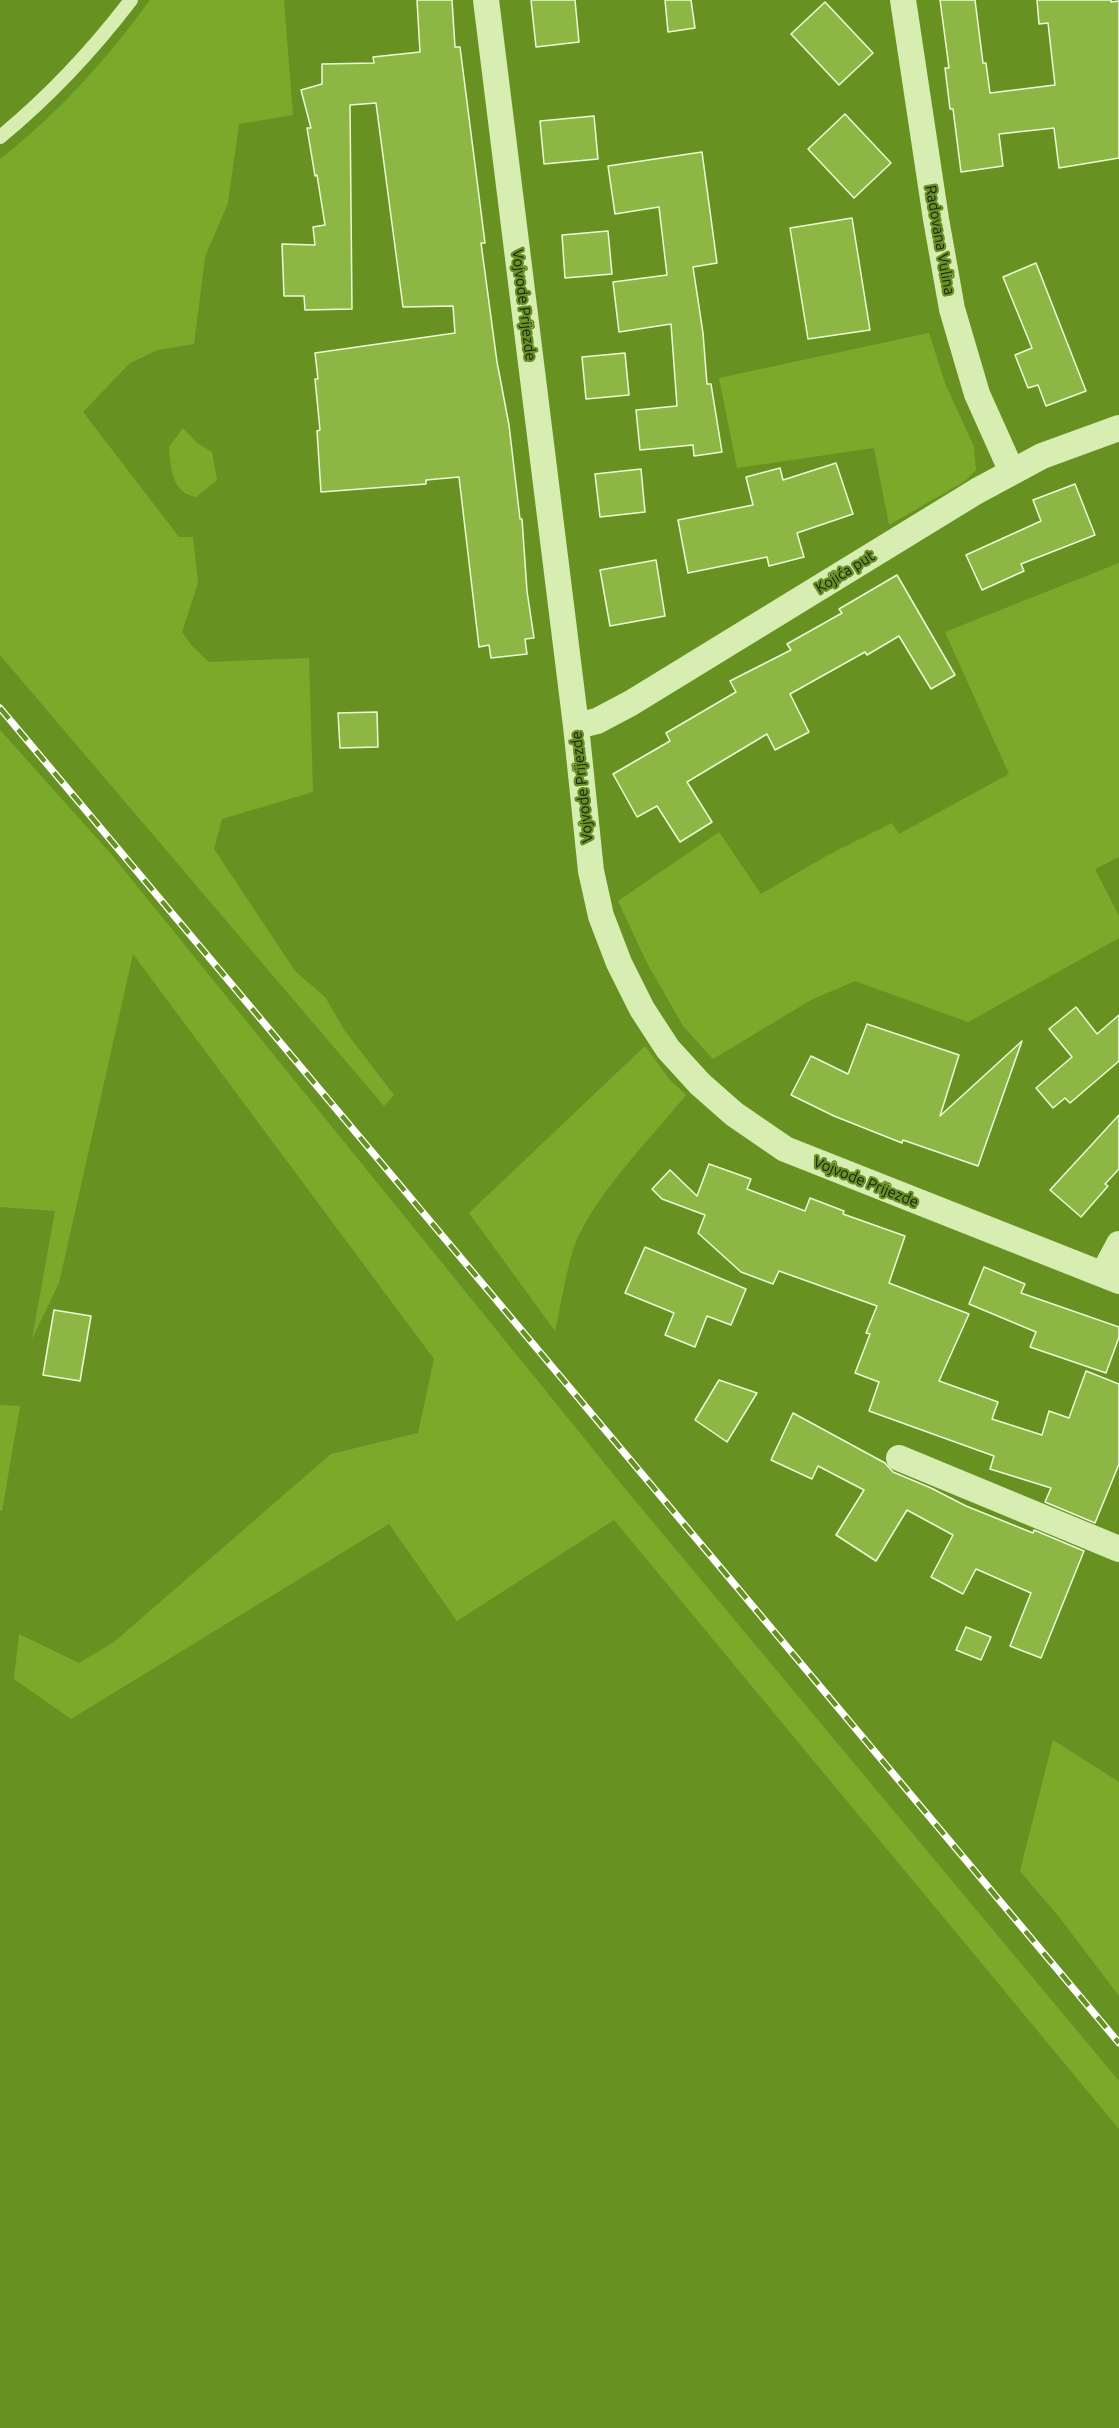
<!DOCTYPE html>
<html>
<head>
<meta charset="utf-8">
<style>
  body { margin:0 }
  canvas { display:block; background:#679221 }
</style>
</head>
<body>
<canvas width="1119" height="2428"></canvas>
<script>
const c = document.querySelector('canvas').getContext('2d');
c.lineJoin = 'round';
function fill(path, color) { c.fillStyle = color; c.fill(path, 'evenodd'); }
function stroke(path, color, width, dash) { c.strokeStyle = color; c.lineWidth = width; c.lineCap = dash ? 'butt' : 'round'; c.setLineDash(dash || []); c.stroke(path); }
function label(font, color, halo, rows, align = 'center') {
  c.font = font + ' Ubuntu,sans-serif'; c.lineWidth = 4.5; c.setLineDash([]); c.textBaseline = 'middle'; c.strokeStyle = halo; c.fillStyle = color; for (const [text, x, y, turn = 0] of rows) {
    c.save(); c.translate(x, y); c.rotate((+turn || 0) * Math.PI / 180); c.textAlign = isNaN(turn) ? turn : align; if (halo) c.strokeText(text, 0, 0); c.fillText(text, 0, 0); c.restore();
  }
}
fill(new Path2D(`
  M 150,0 L 284,0 L 293,115 L 239,124 L 228,203 L 205,257 L 194,344 L 158,350 L 130,363 L 83,412 L 179,537 L 193,537 L 198,583 L 182,632 L 192,646 L 209,662 L 309,658 L 313,792 L 222,819 L 214,849 L 295,971 L 325,997 L 345,1031 L 394,1095 L 384,1106 L 0,655 L 0,159 C 58,114 107,59 150,0 Z
  M 929,333 L 945,383 L 974,447 L 976,470 L 965,481 L 889,525 L 874,448 L 737,468 L 719,378 Z
  M 183,428 L 197,443 L 212,452 L 217,480 L 196,497 C 172,493 171,469 169,447 Z
  M 1119,563 L 1119,857 L 1095,869 L 1119,916 L 1119,938 L 968,1022 L 855,981 L 811,1000 L 713,1059 L 683,1026 L 647,963 L 618,901 L 719,832 L 761,894 L 828,855 L 892,823 L 899,834 L 1009,774 L 945,632 Z
  M 0,730 L 111,854 L 622,1485 L 1119,2081 L 1119,2129 L 614,1520 L 457,1621 L 389,1524 L 71,1719 L 14,1679 L 19,1634 L 79,1663 L 114,1642 L 331,1454 L 418,1433 L 434,1359 L 133,954 L 59,1283 L 32,1339 L 55,1211 L 0,1207 Z
  M 645,1046 L 669,1079 L 686,1095 C 651,1138 590,1199 573,1250 C 565,1276 561,1305 555,1331 L 469,1213 Z
  M 0,1405 L 20,1406 L 2,1511 L 0,1511 Z
  M 1053,1740 L 1119,1782 L 1119,1996 L 1060,1918 L 1020,1871 Z`), '#7baa2a');
const building = new Path2D(`
  M 417,0 L 452,0 L 455,47 L 460,47 L 485,243 L 481,243 L 497,362 L 509,425 L 520,519 L 522,519 L 527,591 L 534,638 L 525,639 L 527,654 L 491,658 L 489,645 L 479,647 L 459,477 L 426,480 L 426,484 L 321,492 L 317,431 L 320,430 L 315,379 L 318,379 L 315,353 L 455,333 L 453,306 L 403,307 L 376,103 L 350,105 L 352,309 L 305,310 L 304,296 L 284,296 L 282,244 L 315,245 L 313,227 L 325,225 L 317,175 L 315,176 L 307,128 L 311,128 L 301,90 L 322,84 L 322,64 L 374,63 L 373,57 L 420,52 Z
  M 531,0 L 575,0 L 579,42 L 536,47 Z
  M 665,0 L 691,0 L 695,28 L 668,32 Z
  M 940,0 L 975,0 L 983,63 L 986,63 L 990,93 L 1055,85 L 1048,23 L 1039,24 L 1037,0 L 1111,0 L 1111,2 L 1119,1 L 1119,158 L 1059,168 L 1054,128 L 999,134 L 1003,166 L 961,172 L 953,109 L 950,109 L 945,68 L 949,68 Z
  M 825,2 L 873,53 L 839,85 L 791,34 Z
  M 845,114 L 891,163 L 854,198 L 808,149 Z
  M 594,116 L 598,159 L 544,164 L 540,121 Z
  M 702,152 L 717,263 L 693,267 L 703,333 L 707,384 L 711,384 L 722,452 L 694,456 L 693,445 L 640,450 L 636,410 L 677,406 L 671,324 L 619,332 L 613,282 L 667,275 L 659,207 L 615,214 L 608,166 Z
  M 852,218 L 870,330 L 808,339 L 790,228 Z
  M 608,231 L 612,274 L 565,278 L 562,235 Z
  M 1036,263 L 1086,391 L 1046,406 L 1038,385 L 1028,388 L 1015,355 L 1032,348 L 1003,277 Z
  M 625,353 L 629,395 L 586,399 L 582,357 Z
  M 836,463 L 853,514 L 797,533 L 804,557 L 769,566 L 767,557 L 688,573 L 678,520 L 753,505 L 746,477 L 780,468 L 783,480 Z
  M 641,469 L 645,512 L 600,517 L 595,474 Z
  M 1075,484 L 1095,535 L 1021,564 L 1024,571 L 982,590 L 966,555 L 1041,521 L 1033,500 Z
  M 656,560 L 665,616 L 610,626 L 600,570 Z
  M 897,575 L 955,675 L 931,689 L 899,636 L 867,655 L 865,652 L 790,694 L 809,732 L 775,750 L 767,734 L 687,782 L 712,822 L 680,842 L 657,806 L 637,817 L 613,774 L 670,741 L 666,733 L 736,692 L 730,681 L 791,650 L 787,644 L 842,613 L 839,609 Z
  M 377,712 L 378,747 L 340,748 L 338,713 Z
  M 1076,1007 L 1097,1034 L 1119,1015 L 1119,1061 L 1070,1103 L 1065,1098 L 1053,1108 L 1036,1088 L 1072,1057 L 1049,1029 Z
  M 867,1024 L 959,1055 L 940,1116 L 1022,1041 L 978,1166 L 903,1140 L 902,1143 L 834,1116 L 791,1095 L 811,1056 L 848,1074 Z
  M 1119,1115 L 1119,1169 L 1105,1184 L 1108,1186 L 1081,1217 L 1050,1190 Z
  M 709,1164 L 751,1179 L 747,1189 L 805,1211 L 810,1198 L 844,1211 L 843,1214 L 905,1236 L 889,1283 L 969,1314 L 939,1381 L 998,1402 L 992,1419 L 1042,1435 L 1049,1411 L 1069,1418 L 1086,1371 L 1119,1384 L 1119,1464 L 1095,1523 L 1045,1502 L 1051,1488 L 990,1469 L 994,1456 L 869,1411 L 879,1382 L 855,1373 L 870,1334 L 866,1333 L 877,1306 L 779,1271 L 773,1284 L 741,1272 L 698,1233 L 705,1215 L 662,1199 L 652,1189 L 670,1170 L 697,1196 Z
  M 645,1247 L 746,1289 L 731,1325 L 707,1316 L 695,1347 L 665,1335 L 674,1313 L 625,1293 Z
  M 984,1267 L 1025,1284 L 1021,1293 L 1119,1327 L 1119,1337 L 1106,1373 L 1030,1347 L 1036,1332 L 969,1304 Z
  M 54,1310 L 91,1316 L 80,1381 L 43,1375 Z
  M 719,1380 L 757,1393 L 727,1442 L 695,1420 Z
  M 793,1413 L 885,1463 L 893,1472 L 931,1488 L 966,1506 L 1033,1533 L 1034,1530 L 1084,1551 L 1041,1658 L 1010,1646 L 1031,1593 L 976,1569 L 963,1594 L 931,1577 L 953,1535 L 907,1510 L 876,1561 L 836,1535 L 864,1490 L 818,1466 L 812,1479 L 771,1460 Z
  M 966,1627 L 991,1637 L 981,1660 L 956,1650 Z`);
fill(building, '#8db745');
stroke(building, '#edfad8', 1.5);
stroke(new Path2D(`
  M 0,137 C 50,96 92,51 131,0`), '#d8edb2', 14);
stroke(new Path2D(`
  M 486,0 L 576,726 L 591,871 L 601,916 L 619,963 L 642,1009 L 668,1049 L 700,1084 L 734,1114 L 785,1149 L 1119,1281
  M 903,0 L 936,219 L 952,309 L 977,394 L 1012,472
  M 576,726 L 597,721 L 631,703 L 977,491 L 1042,456 L 1119,428
  M 1103,1274 L 1119,1244
  M 899,1458 L 1119,1549`), '#d8edb2', 26);
const rail = new Path2D(`
  M 0,708 L 1119,2043`);
stroke(rail, '#fff', 7);
stroke(rail, '#679221', 4.5, [14]);
label('15px', '#1d1d1d', '#679221', [
  ["Radovana Vulina",940,240,80],
  ["Vojvode Prijezde",524,305,83],
  ["Kojića put",845,572,-32],
  ["Vojvode Prijezde",582,787,-96],
  ["Vojvode Prijezde",866,1182,22]
]);
</script>
</body>
</html>
